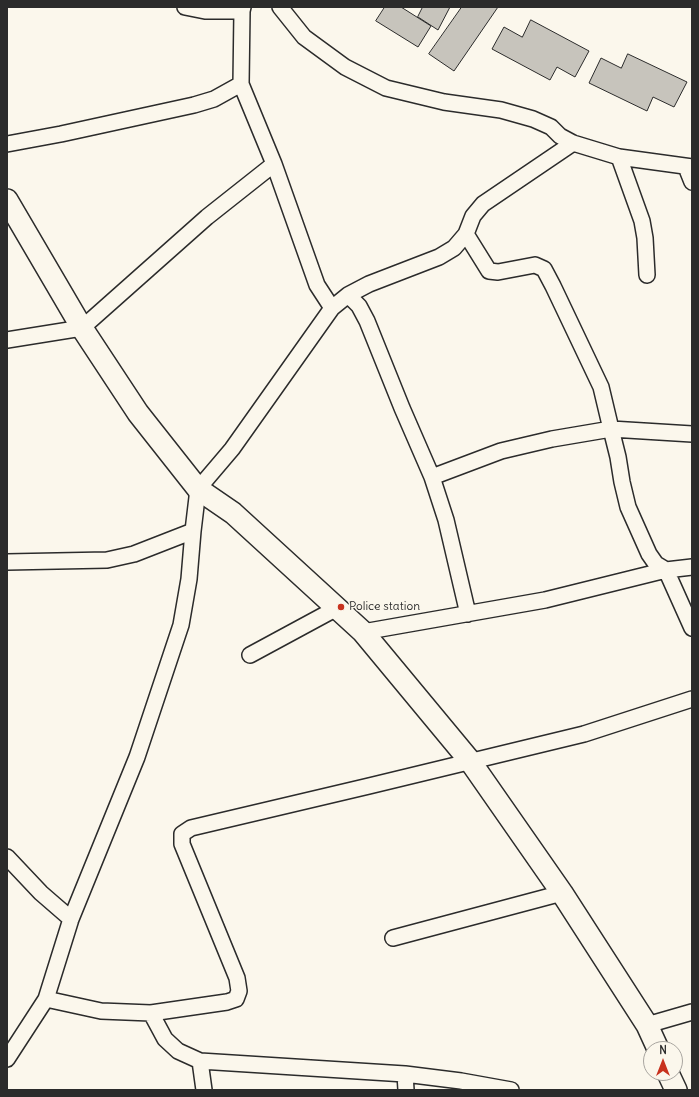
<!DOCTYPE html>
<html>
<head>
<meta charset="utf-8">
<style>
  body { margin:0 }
  #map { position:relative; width:699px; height:1097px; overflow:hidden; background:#fbf7ec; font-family:Delius,sans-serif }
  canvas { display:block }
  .frame { position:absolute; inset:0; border:8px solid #2b2b2b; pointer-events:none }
  .north { position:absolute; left:643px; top:1041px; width:40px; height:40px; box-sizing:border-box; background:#fbf7ec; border:1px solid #a8a59f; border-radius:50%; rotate:0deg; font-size:11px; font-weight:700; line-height:16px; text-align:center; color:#2b2b2b }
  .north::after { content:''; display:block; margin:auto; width:14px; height:18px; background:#c8321e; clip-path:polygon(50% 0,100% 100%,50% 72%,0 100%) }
</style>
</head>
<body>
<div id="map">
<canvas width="699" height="1097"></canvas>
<div class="frame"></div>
<div class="north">N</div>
</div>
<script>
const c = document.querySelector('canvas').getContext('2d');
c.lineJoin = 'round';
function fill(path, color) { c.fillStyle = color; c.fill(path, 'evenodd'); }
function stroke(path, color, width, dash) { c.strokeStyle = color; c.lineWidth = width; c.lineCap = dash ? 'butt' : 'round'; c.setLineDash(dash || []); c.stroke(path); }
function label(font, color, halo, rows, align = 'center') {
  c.font = font + ' Delius,sans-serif'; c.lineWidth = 3; c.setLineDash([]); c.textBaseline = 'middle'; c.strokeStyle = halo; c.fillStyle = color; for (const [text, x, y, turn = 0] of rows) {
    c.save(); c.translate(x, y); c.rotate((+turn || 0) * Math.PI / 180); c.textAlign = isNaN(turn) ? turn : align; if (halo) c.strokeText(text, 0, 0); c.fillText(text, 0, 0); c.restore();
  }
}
const building = new Path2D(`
  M 385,7 L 401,7 L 431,26 L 418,47 L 376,21 Z
  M 423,7 L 450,7 L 438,30 L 418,17 Z
  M 462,7 L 498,7 L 454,71 L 429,54 Z
  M 531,20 L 589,51 L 575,77 L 557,67 L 550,80 L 492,49 L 504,27 L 522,37 Z
  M 628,54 L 687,82 L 674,107 L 653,97 L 647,111 L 589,83 L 601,58 L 621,68 Z`);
fill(building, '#c7c4bc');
stroke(building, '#2b2b2b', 1);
const street = new Path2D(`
  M 185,7 L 205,11 L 242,11
  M 243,7 L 242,11 L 241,84 L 274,164 L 317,285 L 332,308
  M 280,7 L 304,37 L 345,67 L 386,88 L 444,102 L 501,110 L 533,119 L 551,127 L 560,136 L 573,143 L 619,157 L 692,167
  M 7,144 L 61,134 L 194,105 L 214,99 L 241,84
  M 619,157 L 642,221 L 645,238 L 647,275
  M 686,167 L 692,182
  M 348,295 L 359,306 L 367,321 L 402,408 L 432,477 L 446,520 L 468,614
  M 7,340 L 82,328 L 207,217 L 274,164
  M 692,434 L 611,429 L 618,457 L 622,482 L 628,507 L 649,554 L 656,564 L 666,570 L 692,628
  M 432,477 L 501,451 L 552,439 L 611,429 L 601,387 L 553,286 L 544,269 L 535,265 L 498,272 L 489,271 L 466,234
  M 7,562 L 107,560 L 134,554 L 193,531
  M 363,632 L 545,600 L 666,570 L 692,567
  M 250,655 L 337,608
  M 7,857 L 41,893 L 71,919
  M 393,938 L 562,893
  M 46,999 L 101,1011 L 151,1013 L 165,1039 L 178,1051 L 200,1061 L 405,1074 L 461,1081 L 511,1090
  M 151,1013 L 227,1002 L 236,999 L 239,991 L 237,978 L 182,844 L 182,834 L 191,828 L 369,786 L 584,734 L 692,699
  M 647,1025 L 692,1012
  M 7,1059 L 46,999 L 71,919 L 137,757 L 181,625 L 189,579 L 193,531 L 198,489 L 232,449 L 332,308 L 348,295 L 369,284 L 439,257 L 454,248 L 466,234 L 473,216 L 483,204 L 573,143
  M 200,1061 L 204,1090
  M 405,1074 L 406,1090`);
const secondary = new Path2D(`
  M 7,200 L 82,328 L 138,413 L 198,489 L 233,513 L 363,632 L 470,761 L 562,893 L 647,1025 L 658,1049
  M 668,1073 L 676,1090`);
stroke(street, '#2b2b2b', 18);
stroke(secondary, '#2b2b2b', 24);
stroke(street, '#fbf7ec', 15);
stroke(secondary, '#fbf7ec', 21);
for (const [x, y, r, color] of [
  [341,607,4,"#c8321e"]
]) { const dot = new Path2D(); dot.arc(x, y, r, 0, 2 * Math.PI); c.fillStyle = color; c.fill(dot); stroke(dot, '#fbf7ec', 1.5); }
label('12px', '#2b2b2b', '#fbf7ec', [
  ["Police station",349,607]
], 'left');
</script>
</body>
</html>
